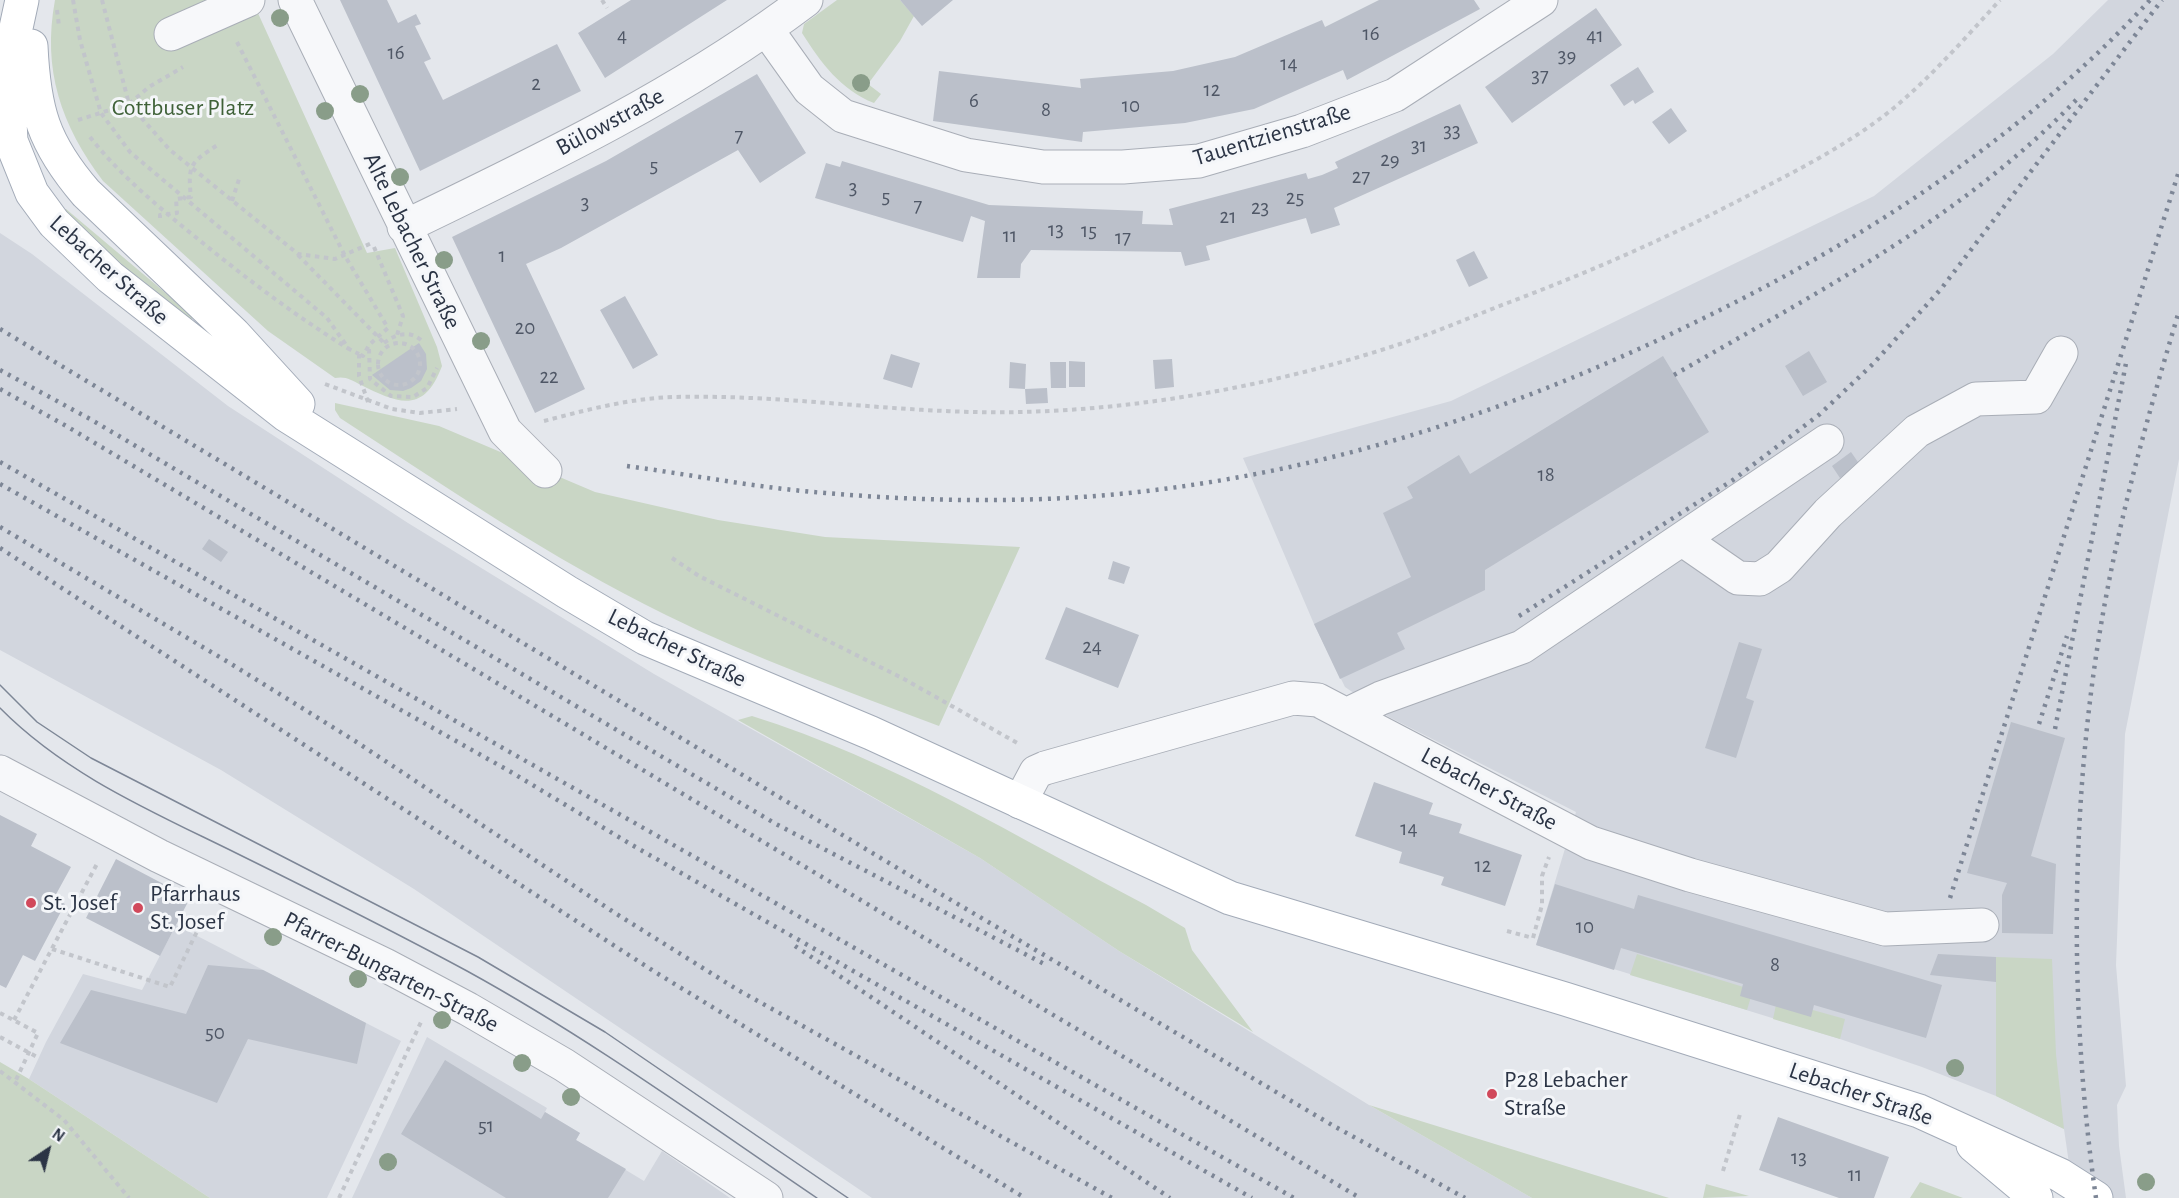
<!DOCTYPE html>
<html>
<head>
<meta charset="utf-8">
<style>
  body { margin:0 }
  #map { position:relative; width:2179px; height:1198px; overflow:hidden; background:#e4e7ec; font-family:"Alegreya Sans",sans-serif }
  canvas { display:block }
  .north { position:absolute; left:18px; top:1120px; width:60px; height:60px; -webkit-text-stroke:4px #f4f6f9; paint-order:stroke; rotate:35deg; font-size:16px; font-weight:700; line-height:24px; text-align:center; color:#2b3445 }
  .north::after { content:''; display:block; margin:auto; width:21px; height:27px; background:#2b3445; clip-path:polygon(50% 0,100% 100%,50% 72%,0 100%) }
</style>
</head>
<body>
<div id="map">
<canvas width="2179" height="1198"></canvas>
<div class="north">N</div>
</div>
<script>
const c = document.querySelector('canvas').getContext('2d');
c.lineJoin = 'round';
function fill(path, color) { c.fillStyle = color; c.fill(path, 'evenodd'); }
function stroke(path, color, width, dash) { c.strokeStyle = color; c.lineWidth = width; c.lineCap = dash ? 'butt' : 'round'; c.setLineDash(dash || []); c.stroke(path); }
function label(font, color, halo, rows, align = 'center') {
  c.font = font + ' "Alegreya Sans",sans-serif'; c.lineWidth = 6; c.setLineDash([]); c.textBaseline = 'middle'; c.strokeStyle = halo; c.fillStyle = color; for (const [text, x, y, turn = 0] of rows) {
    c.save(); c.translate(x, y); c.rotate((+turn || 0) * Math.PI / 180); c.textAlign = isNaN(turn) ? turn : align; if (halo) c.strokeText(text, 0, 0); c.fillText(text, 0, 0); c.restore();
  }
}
fill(new Path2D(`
  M 2108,0 L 2179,0 L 2179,459 L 2125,734 L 2116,965 L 2126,1086 L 2117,1105 L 2119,1146 L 2126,1198 L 2074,1198 L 2064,1129 L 1996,1096 L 1922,1067 L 1840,1039 L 1536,945 L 1576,812 L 1389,717 L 1345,687 L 1314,624 L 1243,458 L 1451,401 L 1874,196 L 2053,54 Z
  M 0,233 L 32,254 L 228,406 L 408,523 L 654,674 L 980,858 L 1119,951 L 1369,1105 L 1532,1198 L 872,1198 L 414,889 L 221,770 L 0,650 Z
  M 176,925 L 401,1041 L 327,1198 L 210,1198 L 29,1079 L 46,1042 L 83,974 L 142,990 Z
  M 427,1037 L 547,1108 L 545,1112 L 580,1133 L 576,1140 L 644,1181 L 662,1151 L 730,1198 L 352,1198 Z`), '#d2d6de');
fill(new Path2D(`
  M 55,0 L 252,0 L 367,253 L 395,248 L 437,347 L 442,366 C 424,414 399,404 361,385 C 351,380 346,376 335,378 L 268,331 L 103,181 C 61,125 42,70 55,0 Z
  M 837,0 L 900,0 L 914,16 L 900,41 L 868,84 L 881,94 L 874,103 C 841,90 821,63 802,33 L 804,24 Z
  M 61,209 L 66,209 L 193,316 L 191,322 L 141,286 Z
  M 335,403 L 439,426 L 595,492 L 718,520 L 825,537 L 1020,547 L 939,726 C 847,691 753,658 666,615 C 552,559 446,487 340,418 L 335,410 Z
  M 752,716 C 891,759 1018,838 1146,905 L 1185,928 L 1192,950 L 1253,1032 L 1119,951 L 980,858 L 738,720 Z
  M 1637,954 L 1753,990 L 1747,1010 L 1630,975 Z
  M 1996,957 L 2052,959 L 2056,1054 L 2064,1129 L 1996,1096 Z
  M 1777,1000 L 1845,1019 L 1840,1039 L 1773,1019 Z
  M 0,1062 L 29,1079 L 210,1198 L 0,1198 Z
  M 1369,1105 L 1669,1198 L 1532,1198 Z
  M 1920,1182 L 1963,1198 L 1910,1198 Z
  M 1706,1184 L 1749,1196 L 1703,1198 Z`), '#c9d6c5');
fill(new Path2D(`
  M 340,0 L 387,0 L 398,23 L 416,14 L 421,24 L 415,26 L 431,59 L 424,62 L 443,100 L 557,44 L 581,91 L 420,171 Z
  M 631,0 L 727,0 L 605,78 L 578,33 Z
  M 900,0 L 953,0 L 922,26 Z
  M 1379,0 L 1474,0 L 1480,9 L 1347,80 L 1343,70 L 1254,109 L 1185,123 L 1083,132 L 1082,142 L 933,121 L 939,71 L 1081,88 L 1080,79 L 1173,71 L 1235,57 L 1322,20 L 1325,27 Z
  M 1596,8 L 1622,45 L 1512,123 L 1485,87 Z
  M 1638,67 L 1654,92 L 1635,104 L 1633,100 L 1624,106 L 1610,85 Z
  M 757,74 L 806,153 L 760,183 L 738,150 L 561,248 L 526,264 L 585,389 L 535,413 L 452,237 L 606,161 Z
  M 1460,104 L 1478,143 L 1334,208 L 1340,225 L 1311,234 L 1306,218 L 1284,224 L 1206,246 L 1210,260 L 1185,266 L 1181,252 L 1031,250 L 1021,264 L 1020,278 L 977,278 L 985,221 L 971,216 L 963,242 L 815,198 L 826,163 L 840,167 L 842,161 L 989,205 L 1143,211 L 1142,224 L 1173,225 L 1169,209 L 1306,173 L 1308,179 L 1322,175 L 1338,168 L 1335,162 Z
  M 1671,108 L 1687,131 L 1669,144 L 1652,122 Z
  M 1474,251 L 1488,278 L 1469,287 L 1456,260 Z
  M 625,296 L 658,355 L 633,369 L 600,310 Z
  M 419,343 L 426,354 L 427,369 L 421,381 L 411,388 L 403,391 L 390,390 L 372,375 Z
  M 1809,351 L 1827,382 L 1803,396 L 1785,366 Z
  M 891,354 L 920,363 L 912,388 L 883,379 Z
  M 1663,356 L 1709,432 L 1485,570 L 1485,590 L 1397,633 L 1405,649 L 1340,679 L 1314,624 L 1411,577 L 1383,513 L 1413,498 L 1407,487 L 1459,455 L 1470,474 Z
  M 1172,359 L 1174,387 L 1155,389 L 1153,360 Z
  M 1069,361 L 1085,362 L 1085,387 L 1069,387 Z
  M 1010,362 L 1026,364 L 1025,389 L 1047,388 L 1048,403 L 1026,404 L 1025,389 L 1009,388 Z
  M 1050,362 L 1066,362 L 1066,388 L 1051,388 Z
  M 1851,452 L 1860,465 L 1840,478 L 1832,466 Z
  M 209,539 L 228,552 L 221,562 L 202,549 Z
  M 1113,561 L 1130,567 L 1124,584 L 1108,579 Z
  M 1066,607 L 1139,635 L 1118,688 L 1045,659 Z
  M 1739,642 L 1762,649 L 1746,698 L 1754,701 L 1736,758 L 1705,748 Z
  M 2011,722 L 2065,738 L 2031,856 L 2056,864 L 2053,934 L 2002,933 L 2002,895 L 2007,883 L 1967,873 Z
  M 1374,782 L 1433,803 L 1429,814 L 1462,824 L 1459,833 L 1522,855 L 1505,906 L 1441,885 L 1444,877 L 1399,863 L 1402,852 L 1355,836 Z
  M 0,815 L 37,834 L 31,846 L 71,867 L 54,898 L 65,904 L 35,961 L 23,955 L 6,988 L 0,985 Z
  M 116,859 L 190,898 L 160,956 L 86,918 Z
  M 1555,884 L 1634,909 L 1638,895 L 1942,985 L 1926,1038 L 1814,1005 L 1811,1017 L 1740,996 L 1743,984 L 1621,948 L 1614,970 L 1536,945 Z
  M 1938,954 L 1996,957 L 1996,982 L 1930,975 Z
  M 208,965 L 263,970 L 366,1023 L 357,1064 L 248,1039 L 217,1103 L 60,1043 L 91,990 L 186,1014 Z
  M 445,1060 L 541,1119 L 545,1112 L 580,1133 L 576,1140 L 626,1169 L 608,1198 L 506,1198 L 401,1134 Z
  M 1778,1117 L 1889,1157 L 1874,1198 L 1839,1198 L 1759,1170 Z`), '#bbc0ca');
const minor = new Path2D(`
  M 295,0 L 505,431 L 545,471
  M 767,30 L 809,89 L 843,116 L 966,155 L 1043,167 L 1123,167 L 1199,161 L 1302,131 L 1395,95 L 1541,0
  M 171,34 L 248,0
  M 404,227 C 543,160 683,93 806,0
  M 1683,540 L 1738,578 L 1760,579 L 1779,567 L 1828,513 L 1917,431 L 1976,399 L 2036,397 L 2061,353
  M 1348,714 L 1381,698 L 1522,647 L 1827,441
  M 0,772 L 159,856 L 385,965 L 468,1009 L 564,1065 L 766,1198
  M 1020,802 L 1036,772 L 1045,768 L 1293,698 L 1318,700 L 1591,843 L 1690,875 L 1885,929 L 1982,925`);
const major = new Path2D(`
  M 22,0 L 14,37 L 9,101 L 11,141 L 32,193 L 54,223 L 110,277 L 286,415 L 567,592 L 645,638 L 871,733 L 1230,898 L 1565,999 L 1919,1111 L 2060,1175 L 2096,1198
  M 31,46 C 34,110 43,143 86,193 L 234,334 L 298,404
  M 1973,1145 L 2036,1198`);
stroke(minor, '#a9aeb7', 35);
stroke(major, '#a3abb8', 35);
stroke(new Path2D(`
  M 73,0 L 80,40 L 101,113 L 130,152 L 327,318 L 349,349 L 359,354
  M 102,0 L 129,104 L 170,150 L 298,254 L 335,259 L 374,242
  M 602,0 L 607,8
  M 57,10 L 59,26
  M 237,42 L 345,256 L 388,328 L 369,345 L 363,356 L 359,354
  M 78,120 L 129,104 L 149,87 L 183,67
  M 90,137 C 120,175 155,204 193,235 C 243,276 294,315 349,349
  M 232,201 L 240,176
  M 160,218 L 160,215 L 177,213 L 176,199 L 191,197 C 187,163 192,162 219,144
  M 374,247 L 403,316 L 397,335
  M 298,255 L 385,344
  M 384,343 C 396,334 409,330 421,340
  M378 364a21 21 0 1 1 42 0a21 21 0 1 1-42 0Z
  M 369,349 L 370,379 L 391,396 L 413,397 L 427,388 L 437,368
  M 359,354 L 359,376 L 368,402
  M 325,384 L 392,409 L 420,413 L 457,409
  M 544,421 C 586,410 631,398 675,397 C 790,394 905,415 1021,412 C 1148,409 1279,384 1400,344 C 1437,332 1473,316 1510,302 C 1584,274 1656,243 1726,207 C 1784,177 1845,148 1895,107 C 1933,75 1967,36 2000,0
  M 672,558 L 699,576 L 904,679 L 1019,744
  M 1507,931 L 1533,938 L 1542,905 L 1542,876 L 1549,857
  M 52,949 L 170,987 L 205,915
  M 0,1013 L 38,1033 L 15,1082
  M 14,1020 L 98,862
  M 0,1037 L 39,1058
  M 0,1071 L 64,1120 L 129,1198
  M 1723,1171 L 1741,1111
  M 339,1198 L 421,1022`), '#c2c5cb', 4, [4.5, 4.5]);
stroke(minor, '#f7f8fa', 33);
stroke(major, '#fff', 33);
stroke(new Path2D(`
  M 0,685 L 37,722 L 91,758 L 478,957 L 605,1032 L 848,1198
  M 0,708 C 66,775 153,812 236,853 C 313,891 391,930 467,971 C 589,1038 702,1120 817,1198`), '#7d8696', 1.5);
stroke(new Path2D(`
  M 0,329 L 929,887 L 1332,1125 L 1465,1198
  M 0,370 L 90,419 L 776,824 L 1048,966
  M 1674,375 C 1816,293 1964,217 2078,98
  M 0,389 L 68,427 L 1360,1198
  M 0,462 L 1294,1198
  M 627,466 C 693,475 759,488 825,493 C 919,501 1015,503 1108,495 C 1321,476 1522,409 1712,314 C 1873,234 2027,133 2150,0
  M 0,484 L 511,772 L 632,845 L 1252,1198
  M 0,527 L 228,662 L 355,741 L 615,913 L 738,990 L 1112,1198
  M 0,548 L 655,972 L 1025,1198
  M 1519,616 L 1733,480 L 1820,414 L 1873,364 L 1941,289 L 2162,0
  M 2039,724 L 2067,636
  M 2055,729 L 2127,358
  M 1950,898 L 2179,171
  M 795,946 L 1170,1198
  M 2096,1198 C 2068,1006 2070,787 2106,597 C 2124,500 2151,405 2179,311`), '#7d8696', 4.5, [3, 6]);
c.fillStyle = '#899d89';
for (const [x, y] of [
  [280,18],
  [861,83],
  [360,94],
  [325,111],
  [400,177],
  [444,260],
  [481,341],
  [273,937],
  [358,979],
  [442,1020],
  [522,1063],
  [1955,1068],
  [571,1097],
  [388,1162],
  [2146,1182]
]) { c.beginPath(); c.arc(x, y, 9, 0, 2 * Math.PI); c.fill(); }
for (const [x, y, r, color] of [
  [31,903,6,"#d1495b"],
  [138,908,6,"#d1495b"],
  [1492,1094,6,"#d1495b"]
]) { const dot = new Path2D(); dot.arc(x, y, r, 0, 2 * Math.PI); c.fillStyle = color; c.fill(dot); stroke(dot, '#f4f6f9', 2); }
label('21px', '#4f5766', null, [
  ["16",1371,34],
  ["4",622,36],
  ["41",1595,36],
  ["16",396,53],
  ["39",1567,56],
  ["14",1289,64],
  ["37",1540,76],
  ["2",536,84],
  ["12",1212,90],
  ["6",974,101],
  ["10",1131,106],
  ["8",1046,110],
  ["33",1452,131],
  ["7",739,136],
  ["31",1419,146],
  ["29",1390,160],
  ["5",654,166],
  ["27",1361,177],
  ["3",853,188],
  ["5",886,197],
  ["25",1295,198],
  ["3",585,203],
  ["7",918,206],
  ["23",1260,208],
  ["21",1228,217],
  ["13",1056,230],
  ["15",1089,231],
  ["11",1010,236],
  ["17",1123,238],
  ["1",502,256],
  ["20",525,328],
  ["22",549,377],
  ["18",1546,475],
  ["24",1092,647],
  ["14",1409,829],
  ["12",1483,866],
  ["10",1585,927],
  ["8",1775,965],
  ["50",215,1033],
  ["51",486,1126],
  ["13",1799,1158],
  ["11",1855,1175]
]);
label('24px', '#3f6138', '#f4f6f9', [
  ["Cottbuser Platz",183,108]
]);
label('24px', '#2b3445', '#f4f6f9', [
  ["Bülowstraße",610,122,-28],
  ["Tauentzienstraße",1272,135,-17],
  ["Alte Lebacher Straße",412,241,64],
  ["Lebacher Straße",109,270,42],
  ["Lebacher Straße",677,648,26],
  ["Lebacher Straße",1489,789,28],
  ["Pfarrer-Bungarten-Straße",391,972,27],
  ["Lebacher Straße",1861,1094,19]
]);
label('24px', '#2b3445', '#f4f6f9', [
  ["Pfarrhaus",150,894],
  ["St. Josef",150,922],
  ["St. Josef",43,903],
  ["P28 Lebacher",1504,1080],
  ["Straße",1504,1108]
], 'left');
</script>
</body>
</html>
